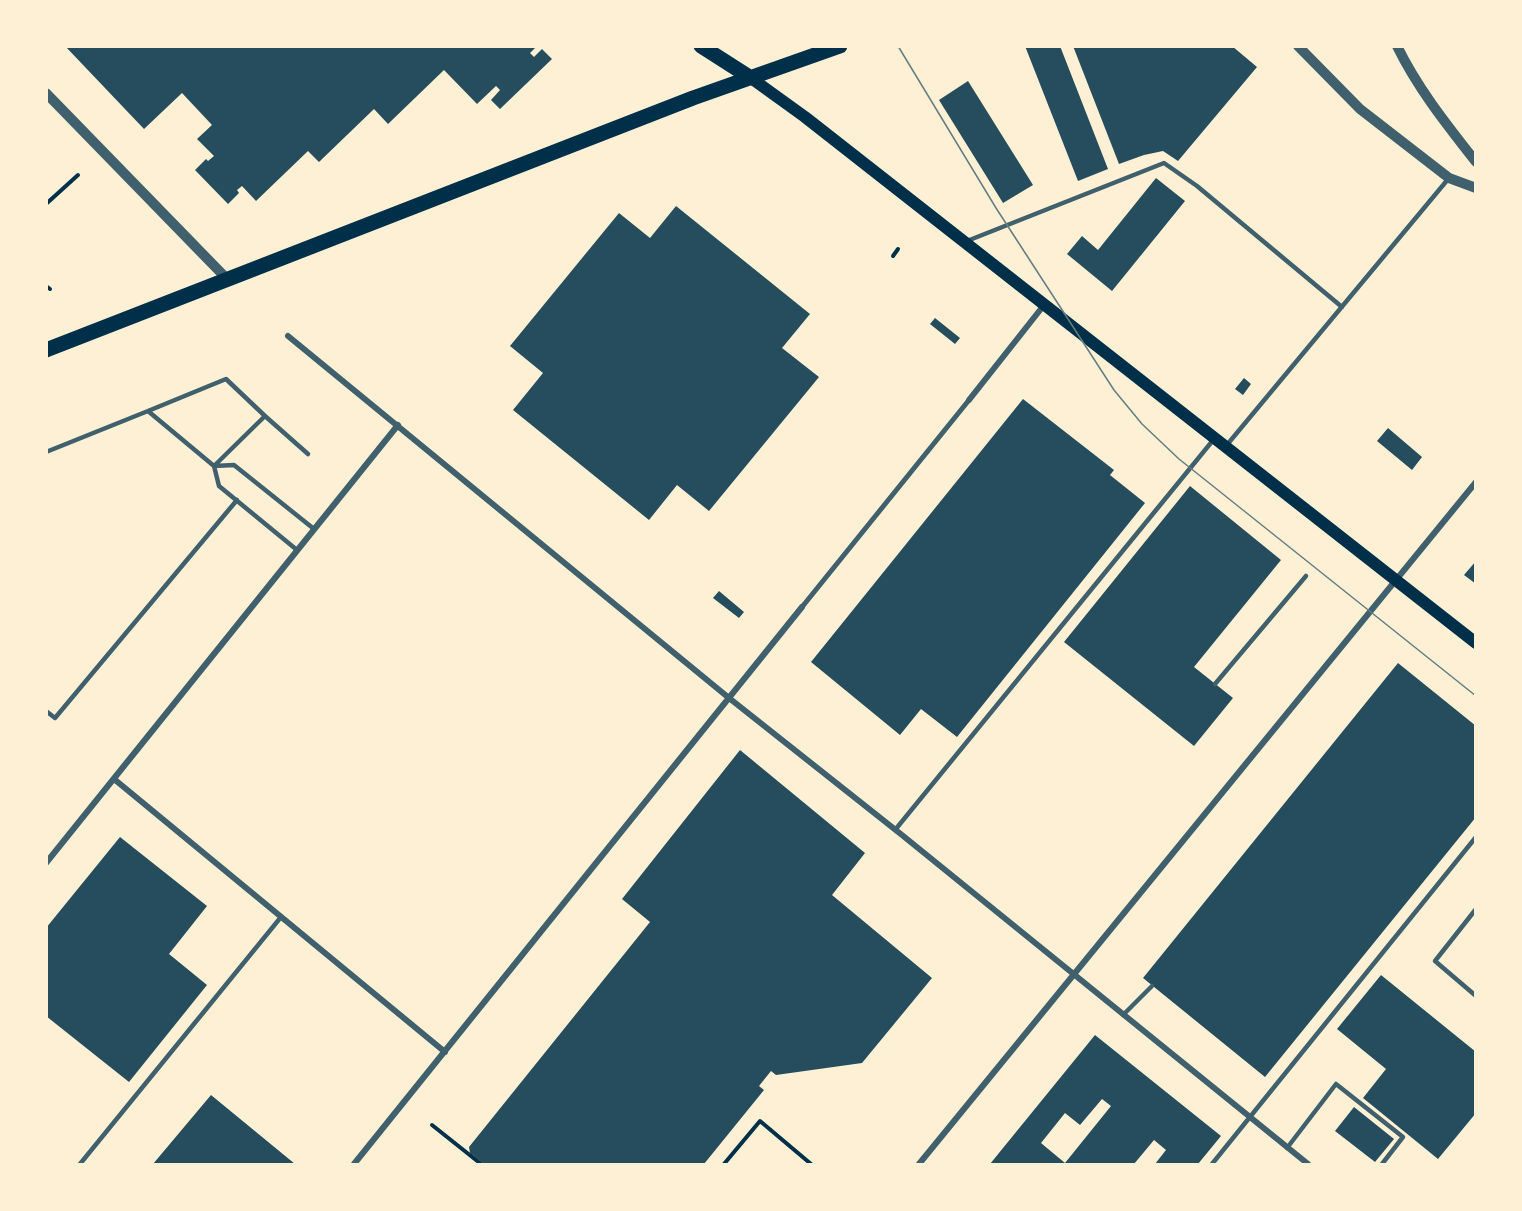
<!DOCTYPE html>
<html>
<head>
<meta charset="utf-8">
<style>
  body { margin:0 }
  #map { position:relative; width:1522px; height:1211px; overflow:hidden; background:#fdf0d5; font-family:Overpass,sans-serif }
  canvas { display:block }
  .frame { position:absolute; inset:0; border:48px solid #fdf0d5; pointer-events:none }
</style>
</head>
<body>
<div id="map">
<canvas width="1522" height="1211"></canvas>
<div class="frame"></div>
</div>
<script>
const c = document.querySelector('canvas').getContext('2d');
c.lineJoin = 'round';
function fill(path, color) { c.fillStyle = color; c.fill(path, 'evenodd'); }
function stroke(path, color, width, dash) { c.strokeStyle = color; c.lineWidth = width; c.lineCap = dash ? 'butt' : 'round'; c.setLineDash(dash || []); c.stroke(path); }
fill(new Path2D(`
  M 65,46 L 537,46 L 530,53 L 534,57 L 542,49 L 552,59 L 500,109 L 491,100 L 500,90 L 496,86 L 477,104 L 444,70 L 388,124 L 374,109 L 319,162 L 308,151 L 256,201 L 242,186 L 237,190 L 239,193 L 228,204 L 195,170 L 206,159 L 208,161 L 214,156 L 197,139 L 212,125 L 182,93 L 144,129 Z
  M 1025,46 L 1060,46 L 1108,169 L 1078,181 Z
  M 1073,46 L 1232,46 L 1257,67 L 1178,161 L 1163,151 L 1144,155 L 1119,164 Z
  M 968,81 L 1033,185 L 1003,203 L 939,100 Z
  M 1156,178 L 1185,201 L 1112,291 L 1067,254 L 1082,236 L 1098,250 Z
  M 676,206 L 810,314 L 782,348 L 819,377 L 709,511 L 677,485 L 649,520 L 513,410 L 543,373 L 510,346 L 619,213 L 650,238 Z
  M 935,318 L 960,338 L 955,344 L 930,324 Z
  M 1244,378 L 1251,384 L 1243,395 L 1235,389 Z
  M 1023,399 L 1114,470 L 1110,475 L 1145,503 L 957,737 L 921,709 L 900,735 L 811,662 Z
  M 1388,428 L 1422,457 L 1412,470 L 1377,441 Z
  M 1190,486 L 1281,560 L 1194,667 L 1233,698 L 1194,746 L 1064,642 Z
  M 1476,561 L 1476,584 L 1464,575 Z
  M 719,591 L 744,612 L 739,618 L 713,598 Z
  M 1398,663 L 1476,726 L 1476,817 L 1265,1077 L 1143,978 Z
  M 740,750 L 865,853 L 832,895 L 932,978 L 862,1063 L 776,1075 L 771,1071 L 759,1086 L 764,1090 L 704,1164 L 484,1164 L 470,1153 L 469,1147 L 650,922 L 622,899 Z
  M 120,837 L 207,906 L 169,954 L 207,985 L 129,1082 L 46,1016 L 46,928 Z
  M 1381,975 L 1476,1052 L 1476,1113 L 1438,1159 L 1363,1098 L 1386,1069 L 1337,1029 Z
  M 1095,1035 L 1221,1136 L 1198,1164 L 1155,1164 L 1166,1150 L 1154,1140 L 1134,1164 L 990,1164 ZM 1102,1099 L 1111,1106 L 1065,1163 L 1041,1143 L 1065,1113 L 1080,1125 Z
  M 211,1095 L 295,1164 L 153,1164 Z
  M 1354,1107 L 1394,1139 L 1375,1162 L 1335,1131 Z`), '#264d5e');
stroke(new Path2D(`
  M 46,204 L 78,175
  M 893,256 L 898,249
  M 46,286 L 50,289
  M 432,1125 L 481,1164
  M 724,1164 L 760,1121 L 811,1164`), '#003049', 4);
stroke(new Path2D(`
  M 967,241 L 1164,163 L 1197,186 L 1342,307
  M 148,411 L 226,379 L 265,416 L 214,466
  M 265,416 L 308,454
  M 1226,446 L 1449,178
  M 46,452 L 148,411 L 214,466 L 219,486 L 297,550
  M 214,466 L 234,465 L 314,529
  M 1215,684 L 1306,576
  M 46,711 L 55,718 L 237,500
  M 895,830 L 1214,439
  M 1476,909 L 1435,961 L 1476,996
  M 1123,1015 L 1152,986
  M 1287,1148 L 1336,1084 L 1403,1137 L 1382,1164
  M 80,1164 L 281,917
  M 1212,1164 L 1476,837`), '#3f606c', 4.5);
stroke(new Path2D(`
  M 802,607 L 969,400`), '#3f606c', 5);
stroke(new Path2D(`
  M 288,336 L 729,698 L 902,835 L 1308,1164
  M 969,400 L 1044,305
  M 114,779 L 445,1052
  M 46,863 L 398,425
  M 354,1164 L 802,607
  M 919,1164 L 1476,482`), '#3f606c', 6);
stroke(new Path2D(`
  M 1298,46 L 1360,109 L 1449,178 L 1476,188
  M 1397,46 C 1418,89 1447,125 1476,162
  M 46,93 L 228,280`), '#3f606c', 10);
stroke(new Path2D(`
  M 751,78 L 805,117 L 1476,643`), '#003049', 12);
stroke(new Path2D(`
  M 701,46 L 751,78
  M 46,350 L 693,98 L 840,46`), '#003049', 15);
stroke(new Path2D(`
  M 898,46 L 996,208 L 1114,390 L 1142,424 L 1179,459 L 1476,696`), '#657d81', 1.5);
</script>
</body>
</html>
